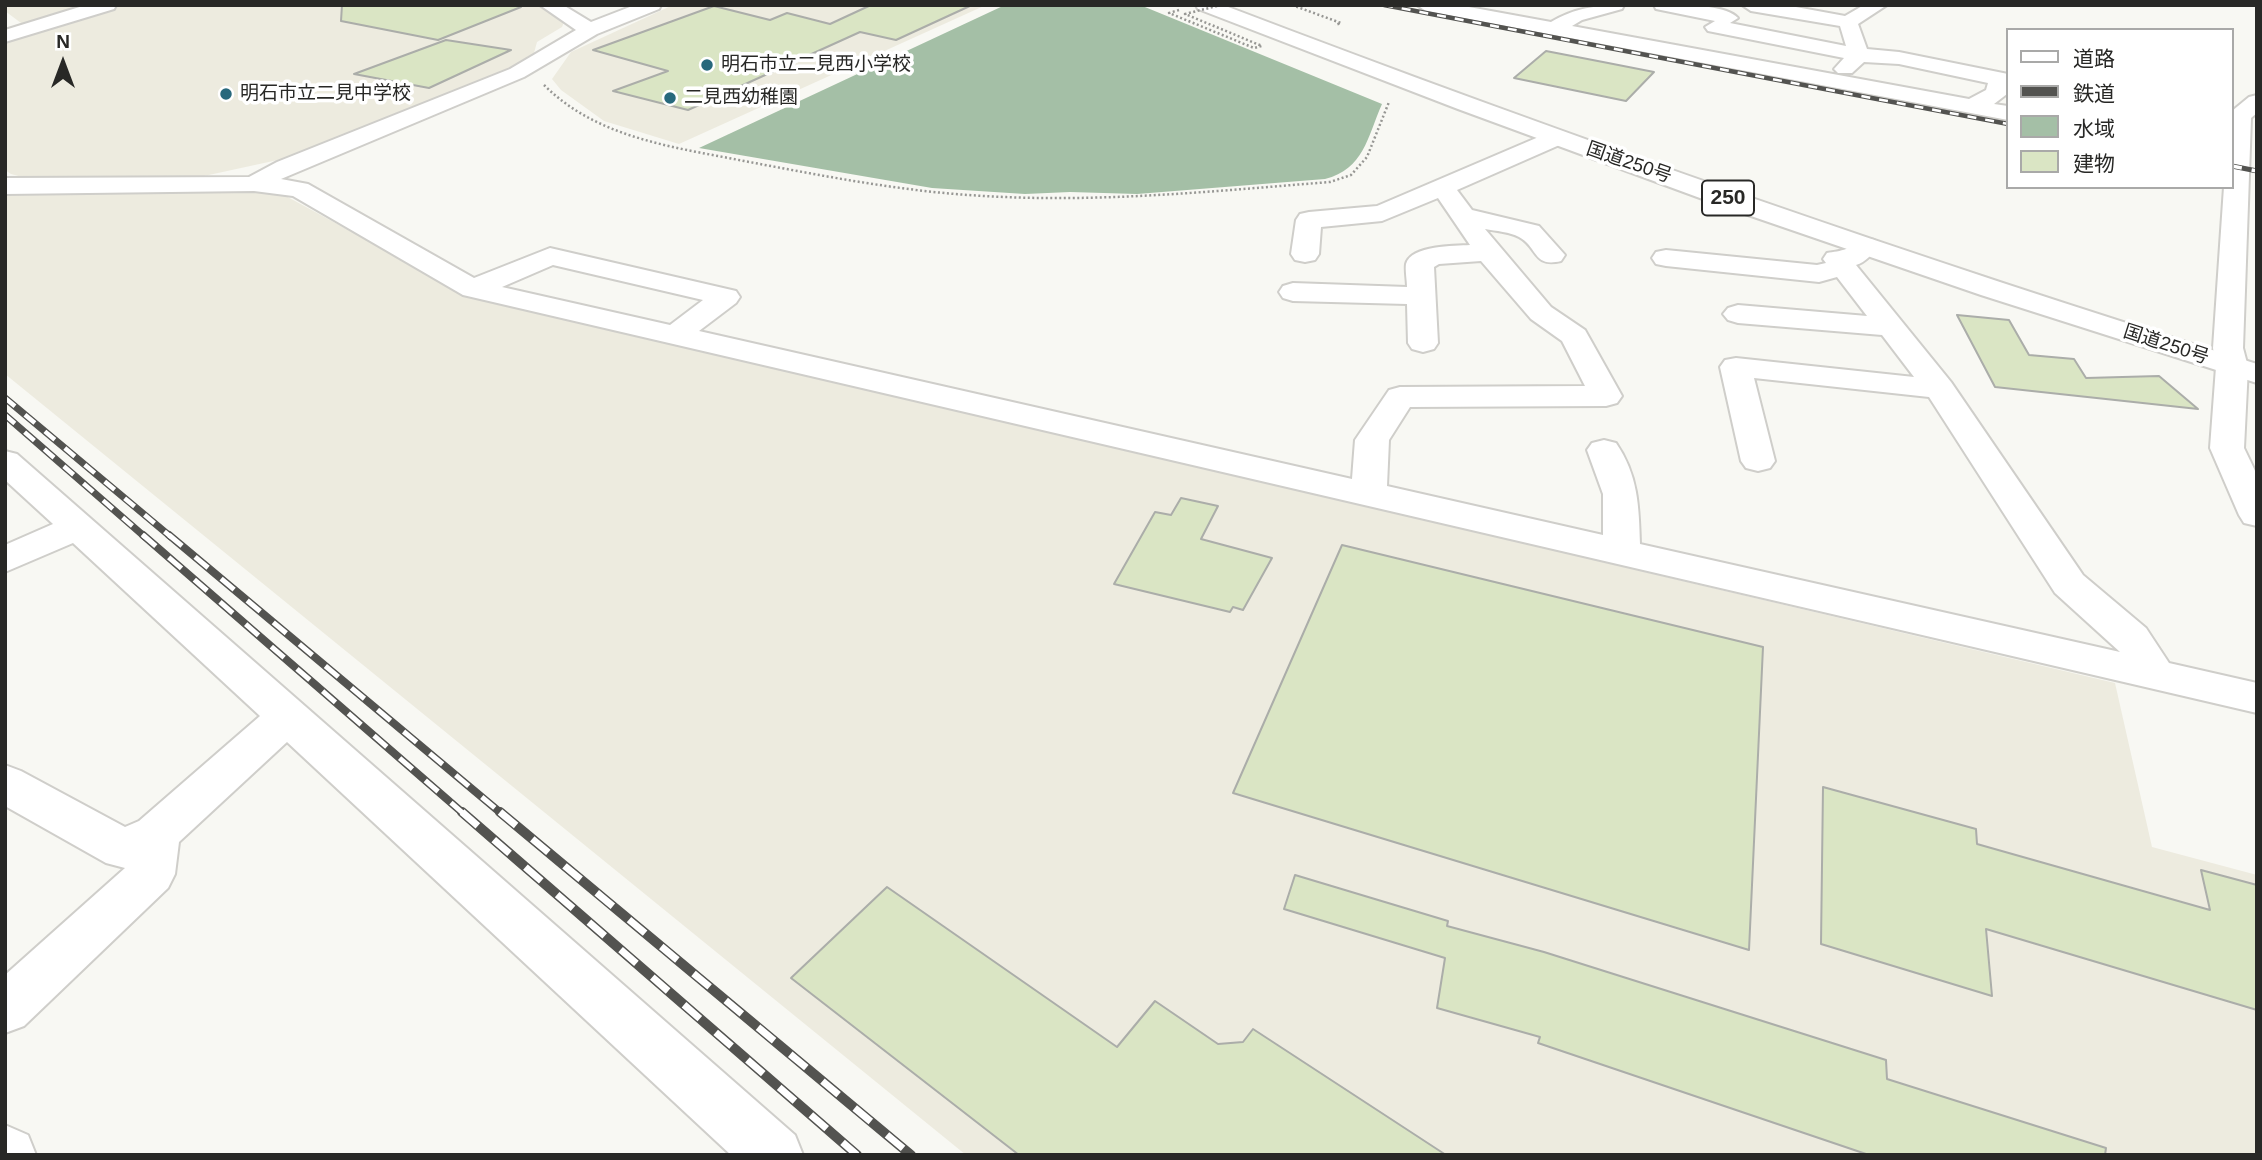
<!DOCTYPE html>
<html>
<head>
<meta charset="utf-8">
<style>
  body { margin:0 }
  #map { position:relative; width:2262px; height:1160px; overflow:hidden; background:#f8f8f3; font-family:Helvetica,"Noto Sans JP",sans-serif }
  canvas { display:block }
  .frame { position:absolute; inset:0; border:7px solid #282826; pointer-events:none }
  .legend { position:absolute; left:2006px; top:28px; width:228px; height:161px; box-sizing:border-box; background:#fff; border:2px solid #a9a9a8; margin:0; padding:9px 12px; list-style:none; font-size:21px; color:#282826 }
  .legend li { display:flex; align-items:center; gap:14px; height:35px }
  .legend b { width:35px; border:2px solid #a9a9a8 }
  .north { position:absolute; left:28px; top:28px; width:70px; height:70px; -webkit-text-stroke:5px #fff; paint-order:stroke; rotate:0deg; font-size:19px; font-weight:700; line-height:28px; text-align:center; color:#282826 }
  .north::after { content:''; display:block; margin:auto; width:24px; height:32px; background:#282826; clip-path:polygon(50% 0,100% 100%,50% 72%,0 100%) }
</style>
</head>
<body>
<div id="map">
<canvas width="2262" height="1160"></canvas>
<div class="frame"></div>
<ul class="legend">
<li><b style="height:9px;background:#fff"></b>道路</li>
<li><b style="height:9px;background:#535350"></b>鉄道</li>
<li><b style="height:19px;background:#a4bfa6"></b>水域</li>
<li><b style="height:19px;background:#dae5c4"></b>建物</li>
</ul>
<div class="north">N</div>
</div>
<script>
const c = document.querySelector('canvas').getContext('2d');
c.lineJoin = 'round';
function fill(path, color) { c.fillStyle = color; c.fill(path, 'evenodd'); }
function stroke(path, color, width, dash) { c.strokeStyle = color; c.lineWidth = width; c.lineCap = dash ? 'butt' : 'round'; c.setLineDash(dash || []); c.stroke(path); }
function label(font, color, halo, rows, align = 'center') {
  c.font = font + ' Helvetica,"Noto Sans JP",sans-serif'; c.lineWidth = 7; c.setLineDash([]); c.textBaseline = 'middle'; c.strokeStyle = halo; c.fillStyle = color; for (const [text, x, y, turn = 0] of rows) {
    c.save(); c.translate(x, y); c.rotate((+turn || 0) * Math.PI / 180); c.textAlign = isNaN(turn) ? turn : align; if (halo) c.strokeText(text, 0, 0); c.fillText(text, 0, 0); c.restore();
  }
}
fill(new Path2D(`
  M 5,5 L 92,5 L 25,26 L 5,11 Z
  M 120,5 L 537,5 L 564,22 L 562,27 L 537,42 L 534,53 L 502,72 L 287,158 L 195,178 L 33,180 L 11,174 L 5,170 L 5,40 Z
  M 673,5 L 986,5 L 679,144 L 604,121 L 561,90 L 552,79 L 571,52 Z
  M 273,189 L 464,293 L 2115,683 L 2152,847 L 2257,875 L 2257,1155 L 966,1155 L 5,374 L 5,192 Z`), '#edebdf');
fill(new Path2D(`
  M 1005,5 L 1140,5 L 1382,104 C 1367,138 1364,169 1325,179 L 1137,194 L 1070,192 L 1025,194 L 932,188 L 699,148 Z`), '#a4bfa6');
const building = new Path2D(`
  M 342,5 L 520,5 L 521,7 L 438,40 L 341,21 Z
  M 871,5 L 972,5 L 896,40 L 860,32 L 688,110 L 613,91 L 668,71 L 593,50 L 714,6 L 770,20 L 787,13 L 830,24 Z
  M 446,40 L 511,50 L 429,88 L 354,74 Z
  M 1546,51 L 1603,62 L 1654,72 L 1626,101 L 1514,78 Z
  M 1957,315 L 2009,320 L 2029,355 L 2074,359 L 2086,378 L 2159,376 L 2198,409 L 1995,387 Z
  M 1181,498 L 1218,506 L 1201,539 L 1272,558 L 1243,610 L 1233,607 L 1230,612 L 1114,584 L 1155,512 L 1171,515 Z
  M 1342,545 L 1763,647 L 1749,950 L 1233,793 Z
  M 1823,787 L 1976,829 L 1977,844 L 2210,910 L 2201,870 L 2257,885 L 2257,1010 L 1986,929 L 1992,996 L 1821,944 Z
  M 1295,875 L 1448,921 L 1447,926 L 1544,952 L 1886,1060 L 1887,1079 L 2106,1148 L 2105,1155 L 1869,1155 L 1538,1043 L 1540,1037 L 1437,1008 L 1445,958 L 1284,909 Z
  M 887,887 L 1117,1047 L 1155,1001 L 1218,1044 L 1243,1042 L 1253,1029 L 1446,1155 L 1019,1155 L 791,978 Z`);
fill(building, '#dae5c4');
stroke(building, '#abada9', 2);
const minor = new Path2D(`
  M 86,5 L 116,5 L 114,9 L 5,42 L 5,30 Z
  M 540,5 L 563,5 L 591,22 L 635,5 L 661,5 L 659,9 L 597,34 L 524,77 L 281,179 L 308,184 L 474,278 L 550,248 L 736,291 L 740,297 L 736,303 L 699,331 L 1352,479 L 1355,440 L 1389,390 L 1400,387 L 1585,386 L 1562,341 L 1531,319 L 1481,261 L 1439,264 L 1434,267 L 1438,343 L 1434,349 L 1423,352 L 1412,349 L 1408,343 L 1407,304 L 1293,301 L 1283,298 L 1279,292 L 1283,286 L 1293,283 L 1407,287 C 1407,280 1405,270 1406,264 C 1411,245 1455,246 1470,245 L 1438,198 L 1382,221 L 1321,227 L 1319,254 L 1315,260 L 1305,262 L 1295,260 L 1291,254 L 1296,220 L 1300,214 L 1309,212 L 1377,206 L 1548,133 L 1564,133 L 1568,138 L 1564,143 L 1457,190 L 1472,210 L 1539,226 L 1565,255 L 1561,261 C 1533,268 1538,247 1519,237 C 1510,232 1496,231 1485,229 L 1551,307 L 1585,330 L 1622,396 L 1617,403 L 1606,406 L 1410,407 L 1389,440 L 1387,486 L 1603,535 L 1603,494 L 1587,450 L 1592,443 L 1604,440 L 1616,443 C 1638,475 1639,506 1640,544 L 2120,652 L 2055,593 L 1929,397 L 1754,378 L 1775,461 L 1770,468 L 1758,471 L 1746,468 L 1741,461 L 1720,367 L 1725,360 L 1736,358 L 1914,377 L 1882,335 L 1738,323 L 1728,320 L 1723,314 L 1728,308 L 1738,305 L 1867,316 L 1837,277 L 1819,282 L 1666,266 L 1656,264 L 1652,258 L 1656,252 L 1666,250 L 1817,265 L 1826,263 L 1823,259 L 1827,253 C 1833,252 1841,251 1846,249 C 1857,242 1858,236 1874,240 L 1878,246 C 1872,254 1866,262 1856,265 L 1951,382 L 2083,575 L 2146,628 L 2169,663 L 2257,683 L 2257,713 L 463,295 L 293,196 L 254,191 L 5,194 L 5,178 L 249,177 L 277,162 L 510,69 L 576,30 ZM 553,265 L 703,300 L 670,325 L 502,287 Z
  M 1417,5 L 1458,5 L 1551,22 C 1575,8 1596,5 1624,5 L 1622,9 L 1582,20 L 1572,26 L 1969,99 L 1986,90 L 1988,83 L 1899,64 L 1864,62 L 1852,73 L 1838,73 L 1834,69 L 1844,58 L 1708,31 L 1705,27 L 1715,21 L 1656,9 L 1654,5 C 1673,5 1725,3 1738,18 L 1730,23 L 1846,46 L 1840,26 L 1751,11 L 1742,5 L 1785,5 L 1845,16 L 1864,5 L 1887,5 L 1858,24 L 1867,49 L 1899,52 L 2008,74 L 2007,94 L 1994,104 L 2008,106 L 2008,120 L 1426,11 Z
  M 2257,95 L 2257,113 L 2251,118 L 2243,348 L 2248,367 L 2244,448 L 2257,475 L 2257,526 L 2244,523 L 2239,515 L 2210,448 L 2216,367 L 2213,348 L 2224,187 L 2232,187 L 2232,111 L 2249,97 Z
  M 5,451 L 17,454 L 795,1135 L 803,1155 L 731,1155 L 287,742 L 179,842 L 175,874 L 168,888 L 24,1026 L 5,1033 L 5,975 L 125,868 L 106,863 L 5,806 L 5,765 L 21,771 L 125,827 L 139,821 L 260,716 L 73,543 L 5,572 L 5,545 L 53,524 L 5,480 Z
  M 5,1125 L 28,1135 L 36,1155 L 5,1155 Z`);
const highway = new Path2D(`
  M 1196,5 L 1223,5 C 1564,135 1908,256 2257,364 L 2257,383 L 1981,295 L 1719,205 L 1458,109 L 1198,9 Z`);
stroke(minor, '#cfceca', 4);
stroke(highway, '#cfceca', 4);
stroke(new Path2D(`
  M 1292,5 L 1341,23 L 1335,25
  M 544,85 C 597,138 673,147 744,161 C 824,176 904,192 985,196 C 1100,203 1215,191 1330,182 L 1351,175 L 1367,157 L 1389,102`), '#979794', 2.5, [2, 2.5]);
fill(minor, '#fff');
fill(highway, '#fff');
const railFar4 = new Path2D(`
  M 1384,5 L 2008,124`);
const railFar3 = new Path2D(`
  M 2232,166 L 2257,171`);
const railFar2 = new Path2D(`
  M 5,398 L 171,537
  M 5,415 L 145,537`);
const railFar1 = new Path2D(`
  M 143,535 L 464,814
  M 169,535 L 502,814`);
const rail = new Path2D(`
  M 462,812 L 857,1155
  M 500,812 L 911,1155`);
stroke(railFar4, '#535350', 4.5);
stroke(railFar3, '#535350', 5);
stroke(railFar2, '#535350', 7);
stroke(railFar1, '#535350', 8);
stroke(rail, '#535350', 10);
stroke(railFar4, '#fff', 2.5, [9]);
stroke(railFar3, '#fff', 3.5, [10]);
stroke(railFar2, '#fff', 4.5, [13]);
stroke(railFar1, '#fff', 5, [17]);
stroke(rail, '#fff', 7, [21]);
stroke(new Path2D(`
  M 1179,10 L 1169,13 L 1254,48 L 1262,46 L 1185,14 L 1221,5`), '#979794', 2.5, [2, 2.5]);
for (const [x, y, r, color] of [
  [707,65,7,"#27687c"],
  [226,94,7,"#27687c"],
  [670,98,7,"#27687c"]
]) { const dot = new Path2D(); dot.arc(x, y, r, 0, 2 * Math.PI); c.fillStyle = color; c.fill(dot); stroke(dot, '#fff', 2.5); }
label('19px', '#282826', '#fff', [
  ["明石市立二見西小学校",721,65],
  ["明石市立二見中学校",240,94],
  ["二見西幼稚園",684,98]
], 'left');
label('19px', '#282826', '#fff', [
  ["国道250号",1629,163,19],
  ["国道250号",2166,345,18]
]);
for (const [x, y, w] of [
  [1728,198,52]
]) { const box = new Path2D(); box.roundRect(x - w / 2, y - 17.5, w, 35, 5); c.fillStyle = '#fff'; c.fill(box); stroke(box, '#282826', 2); }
label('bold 21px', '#282826', null, [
  ["250",1728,198]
]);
</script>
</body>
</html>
